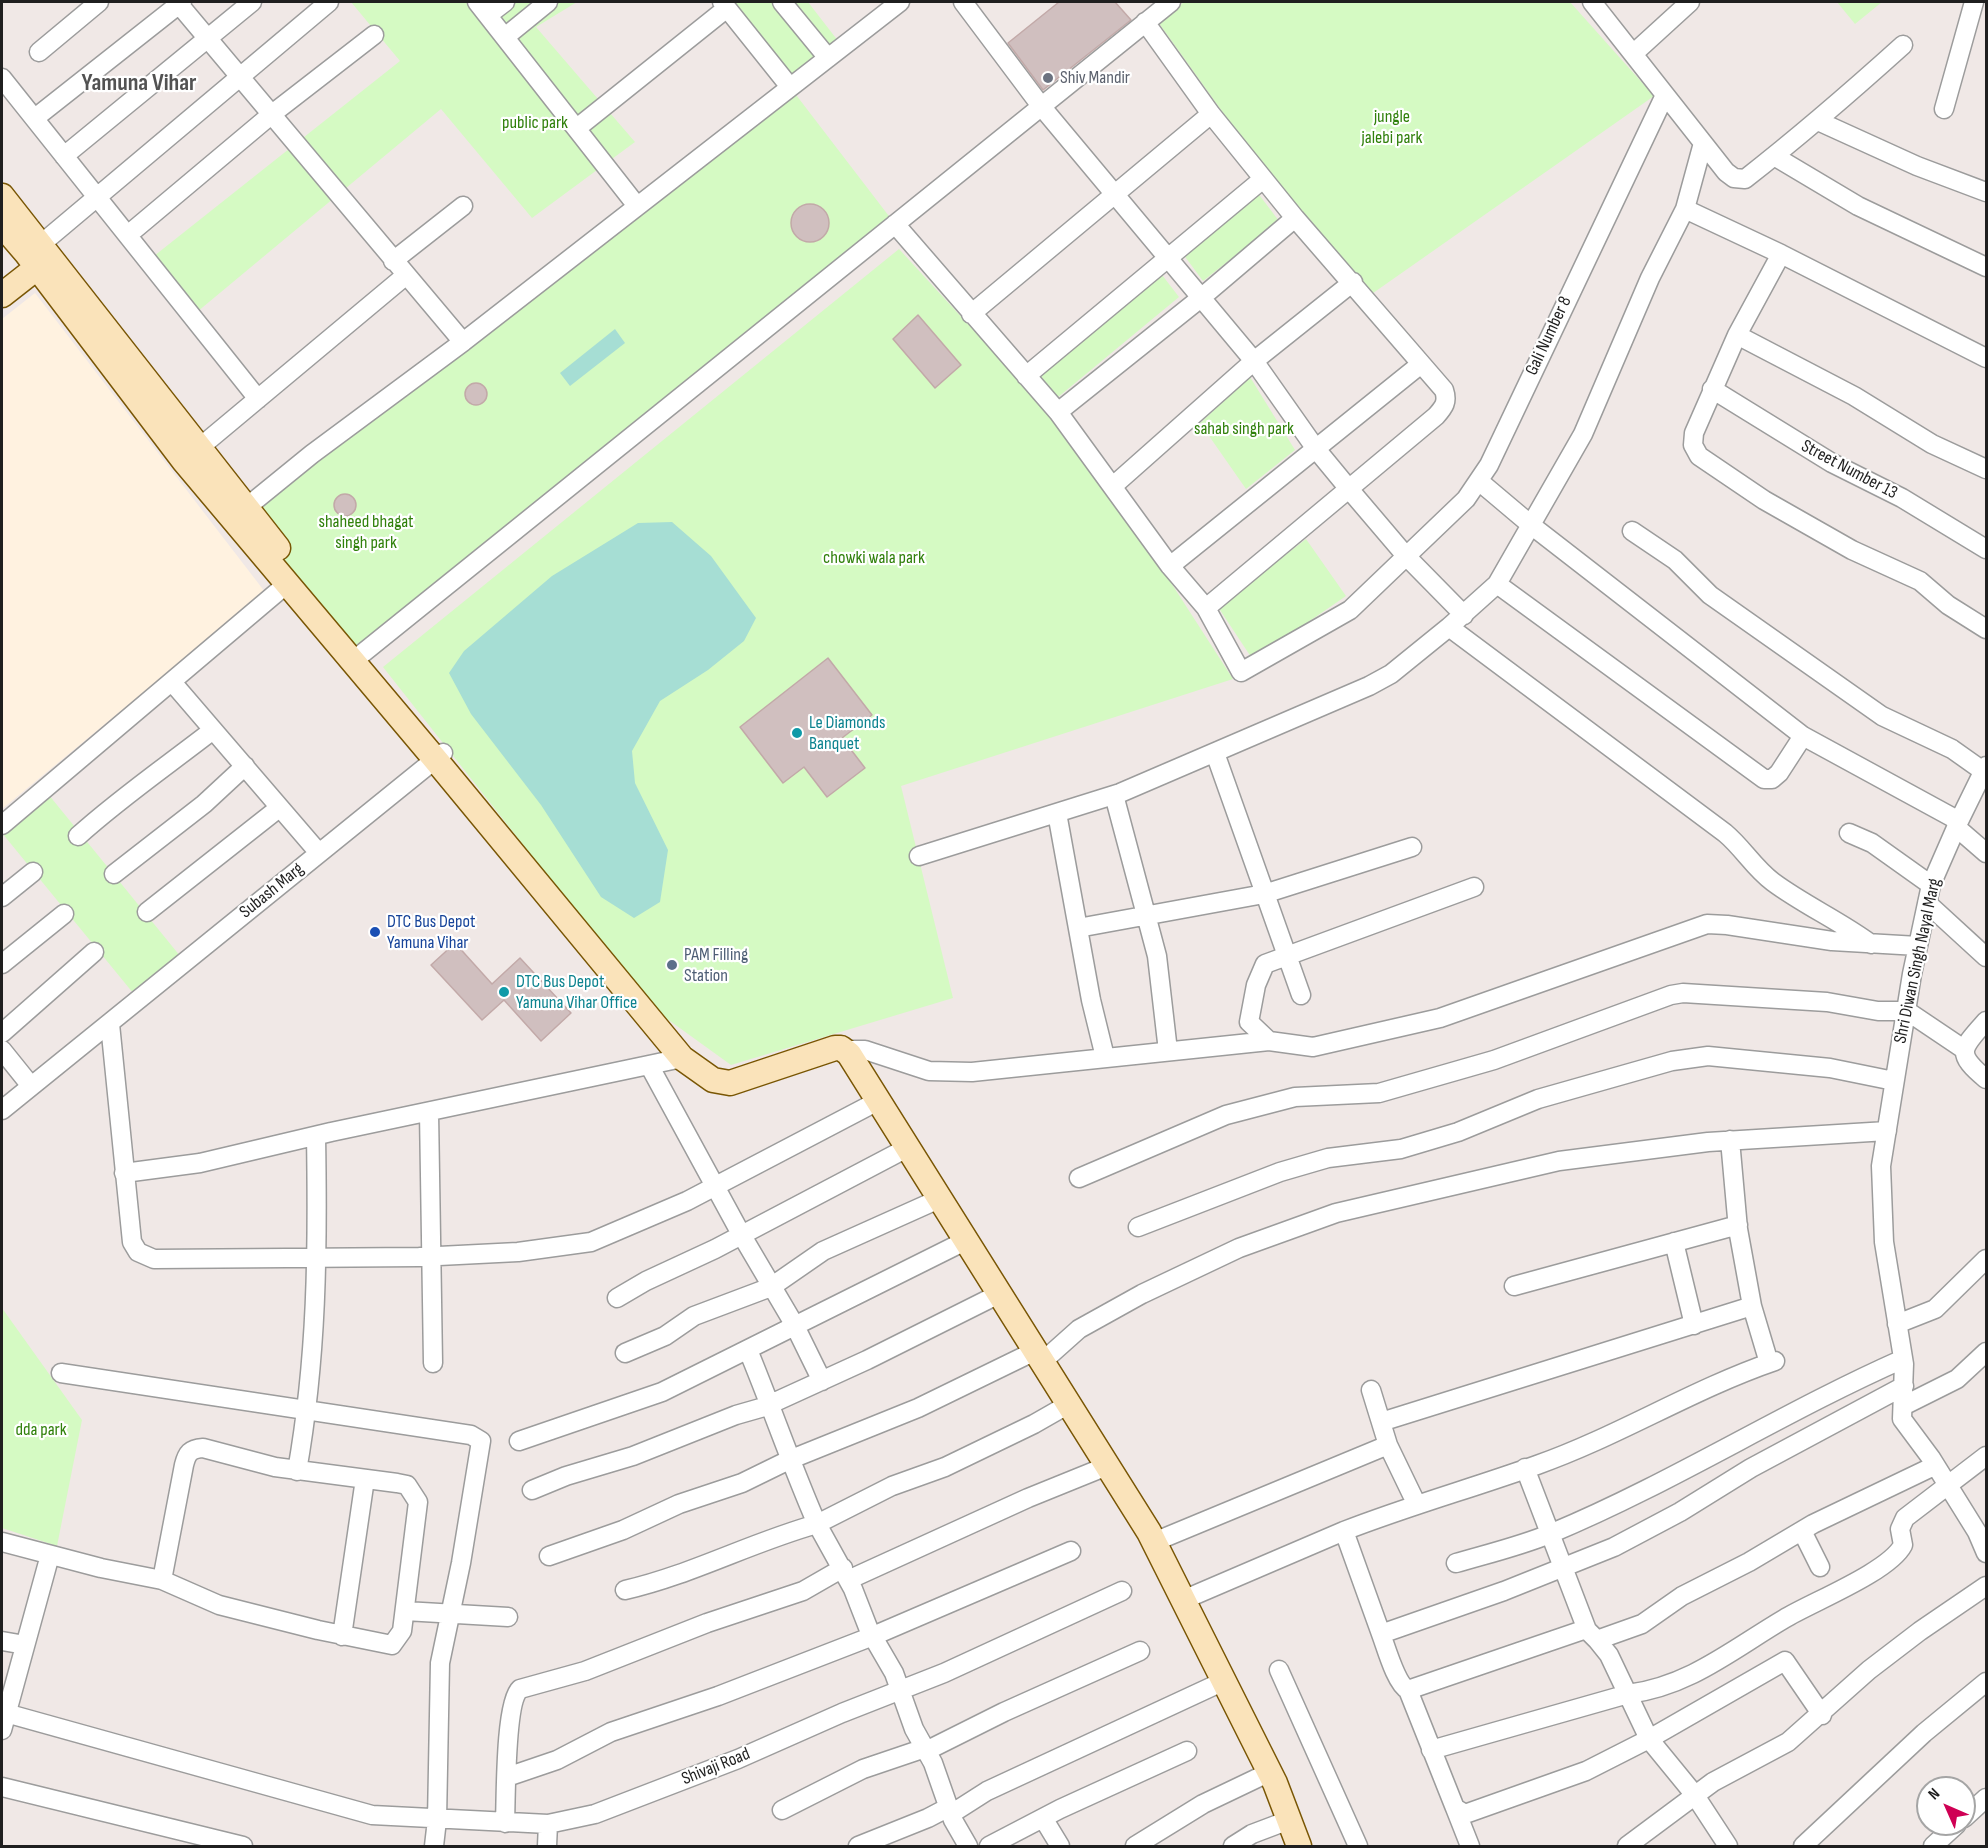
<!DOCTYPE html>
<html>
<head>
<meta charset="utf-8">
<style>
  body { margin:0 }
  #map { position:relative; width:1988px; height:1848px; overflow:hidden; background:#f0e8e6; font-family:"Sofia Sans Condensed",sans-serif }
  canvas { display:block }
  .frame { position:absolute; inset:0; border:3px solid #1f1f1f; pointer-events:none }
  .north { position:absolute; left:1916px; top:1776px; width:60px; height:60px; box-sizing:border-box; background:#fff; border:2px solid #a5a5a5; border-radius:50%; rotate:315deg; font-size:16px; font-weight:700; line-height:24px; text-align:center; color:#1f1f1f }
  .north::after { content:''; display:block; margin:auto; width:21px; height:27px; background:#cf0054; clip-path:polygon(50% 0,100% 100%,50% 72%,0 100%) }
</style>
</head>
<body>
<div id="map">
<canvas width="1988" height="1848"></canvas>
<div class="frame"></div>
<div class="north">N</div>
</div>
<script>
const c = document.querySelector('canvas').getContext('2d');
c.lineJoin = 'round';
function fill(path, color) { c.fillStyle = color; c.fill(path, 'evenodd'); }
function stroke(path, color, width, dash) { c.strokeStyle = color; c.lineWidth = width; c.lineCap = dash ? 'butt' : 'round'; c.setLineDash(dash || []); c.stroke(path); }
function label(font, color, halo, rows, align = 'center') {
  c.font = font + ' "Sofia Sans Condensed",sans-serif'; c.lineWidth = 4.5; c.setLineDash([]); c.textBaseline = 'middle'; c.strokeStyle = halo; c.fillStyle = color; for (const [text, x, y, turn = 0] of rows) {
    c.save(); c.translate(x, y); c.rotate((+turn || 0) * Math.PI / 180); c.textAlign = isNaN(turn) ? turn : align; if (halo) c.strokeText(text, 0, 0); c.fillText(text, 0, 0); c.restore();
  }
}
fill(new Path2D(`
  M 35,293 L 265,592 L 2,809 L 2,319 Z`), '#fff2e0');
fill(new Path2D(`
  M 351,2 L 577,2 L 536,27 L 635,142 L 532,218 L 441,109 L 197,312 L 154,256 L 400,61 Z
  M 726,2 L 808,2 L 842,46 L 790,87 L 895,224 L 354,659 L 234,520 L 789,87 Z
  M 1184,2 L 1570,2 L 1654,96 L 1366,298 L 1360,277 L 1279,191 L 1158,22 Z
  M 1837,2 L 1882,2 L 1855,24 Z
  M 1257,192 L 1279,221 L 1203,281 L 1180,250 Z
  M 899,249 L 1090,457 L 1233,679 L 901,786 L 953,998 L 731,1065 L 652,1008 L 383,667 Z
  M 1159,271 L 1179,297 L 1057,398 L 1036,370 Z
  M 1250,377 L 1295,450 L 1246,489 L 1200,423 Z
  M 1306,539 L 1346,596 L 1253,660 L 1218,607 Z
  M 44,789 L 185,962 L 138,999 L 2,833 Z
  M 2,1308 L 82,1420 L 57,1546 L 2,1528 Z`), '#d5fac3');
fill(new Path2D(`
  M 615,329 L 625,343 L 570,386 L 560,373 Z
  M 672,522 L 711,556 L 756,618 L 744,641 L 708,670 L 660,701 L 632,751 L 635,783 L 668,850 L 660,902 L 634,918 L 601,897 L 541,805 L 471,714 L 449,673 L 464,651 L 552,576 L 638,523 Z`), '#a6ded4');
const building = new Path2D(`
  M 1059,2 L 1115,2 L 1131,20 L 1043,90 L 1008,43 Z
  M791 223a19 19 0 1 1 38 0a19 19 0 1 1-38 0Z
  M 918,315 L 961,365 L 935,388 L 893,339 Z
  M465 394a11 11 0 1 1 22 0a11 11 0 1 1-22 0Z
  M334 505a11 11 0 1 1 22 0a11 11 0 1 1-22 0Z
  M 828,658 L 872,715 L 842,738 L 865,768 L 827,797 L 804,767 L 783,783 L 740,727 Z
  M 455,943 L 492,984 L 520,958 L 571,1013 L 541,1041 L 504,1000 L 482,1020 L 431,965 Z`);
fill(building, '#d0bfbf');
stroke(building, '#c2a9a8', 1.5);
const street = new Path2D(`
  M 177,2 L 463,342
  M 477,2 L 637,206
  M 722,2 L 790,87
  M 782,2 L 828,58
  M 963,2 L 1041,106 L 1254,361 L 1316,449 L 1349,489 L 1406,556 L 1464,615
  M 1592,2 L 1726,172 L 1734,178 L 1745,179 C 1800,136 1852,91 1903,45
  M 488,15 L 505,2
  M 1145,22 L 1211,114 L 1295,218 L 1444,390 C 1448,402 1444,407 1436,416 L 1206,608 L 1170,566 L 1058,412 L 1202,297 L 1295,218
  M 505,37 L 548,2
  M 39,52 L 99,2
  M 1633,54 L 1690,2
  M 2,78 L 258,399
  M 1944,109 L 1974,2
  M 35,118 L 182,2
  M 1818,121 L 1917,166 L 1986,192
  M 577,128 L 727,8
  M 64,156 L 252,2
  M 1774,156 L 1858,206 L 1986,267
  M 1685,209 L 1781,254 L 1986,358
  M 895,224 L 1058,412
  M 135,229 L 272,114 L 374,35
  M 40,245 L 329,2
  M 1781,254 L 1737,335 L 1694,433 L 1693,445 L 1699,456 L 1764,500 L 1852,550 L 1920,581 L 1948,605 L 1986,629
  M 393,261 L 463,206
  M 971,314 L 1211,114
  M 1737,335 L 1854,396 L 1932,444 L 1986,469
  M 1026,376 L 1263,179
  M 1712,389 L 1832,463 L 1902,498 L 1986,549
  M 199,448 L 405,276
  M 1480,482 L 1531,525 L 1803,736 L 1959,821
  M 1113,486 L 1254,361 L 1353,282
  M 237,515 L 312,454 L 463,342 L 900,2
  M 1632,531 L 1675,560 L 1710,595 L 1882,716 L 1952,749 L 1983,771
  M 1170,566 L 1421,364
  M 1497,584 L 1764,779 L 1772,779 L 1779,773 L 1803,736
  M 1206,608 L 1241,672 L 1350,610 L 1466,499 L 1489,465 L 1665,95
  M 1449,627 L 1725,833 C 1743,848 1754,868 1773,882 C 1804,905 1840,921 1871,944
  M 353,661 L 1171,2
  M 172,682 L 319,853
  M 1215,753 L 1301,995
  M 1986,766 L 1959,821 L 1931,885 L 1912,974 L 1881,1166 L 1884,1242 L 1904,1364 L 1902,1419 L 1931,1458 L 1977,1532 L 1986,1553
  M 1114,795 L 1157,956 L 1168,1051
  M 1057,813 L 1091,1000 L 1105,1057
  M 2,825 L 288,583
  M 1956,827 L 1986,853
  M 1849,833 L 1872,843 L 1931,885
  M 78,836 C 120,798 168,765 213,730
  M 919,856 L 1120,793 L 1369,686 L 1391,674 L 1449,627 L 1497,584 L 1583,434 L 1650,278 L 1685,209 L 1703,143
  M 114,874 L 204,804 L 245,766
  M 2,897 L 33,872
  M 1927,903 L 1986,957
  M 147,912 L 279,808
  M 1078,928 L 1264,894 L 1412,847
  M 2,964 L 64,914
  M 1986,1021 C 1961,1049 1955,1053 1986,1079
  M 110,1024 L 132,1242 L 138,1252 L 154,1259 L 419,1257 L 518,1252 L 591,1242 L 687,1201 L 878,1101
  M 2,1033 L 94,952
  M 1269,1041 L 1313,1047 L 1440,1018 L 1707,924 L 1727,925 L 1832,941 L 1918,946
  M 2,1050 L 31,1086
  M 845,1050 L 865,1050 L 929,1071 L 972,1072 L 1269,1041 L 1249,1022 L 1256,985 L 1265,964 L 1474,887
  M 649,1065 L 741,1234 L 794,1324 L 822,1381
  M 2,1110 L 443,753
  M 429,1112 L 433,1363
  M 124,1173 L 200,1163 L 331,1132 L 682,1058
  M 1079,1178 L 1226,1115 L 1295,1097 L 1379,1093 L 1494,1060 L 1671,995 L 1683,993 L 1827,1002 L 1878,1011 L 1907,1011 L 1965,1050
  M 1138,1227 L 1280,1172 L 1328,1158 L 1401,1149 L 1458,1132 L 1538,1099 L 1672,1061 L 1708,1056 L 1830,1068 L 1894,1081
  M 1674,1242 L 1694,1325
  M 1514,1286 L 1738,1225
  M 617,1298 L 646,1281 L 715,1249 L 907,1148
  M 1752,1306 L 1769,1363
  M 1897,1324 L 1935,1309 L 1986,1259
  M 625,1353 L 665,1336 L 694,1316 L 771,1287 L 823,1251 L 939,1199
  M 1042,1362 L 1079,1329 L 1142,1294 L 1239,1248 L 1336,1213 L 1559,1161 L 1708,1142 L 1887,1131
  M 61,1373 L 471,1435 L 481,1441 L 461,1563 L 440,1663 L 437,1820 L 434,1846
  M 1371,1390 L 1388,1445 L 1416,1503
  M 1905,1405 L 1957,1379 L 1986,1352
  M 1381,1422 L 1752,1306 L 1738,1229 L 1730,1140
  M 519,1441 L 662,1392 L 965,1241
  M 1525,1468 L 1587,1630
  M 297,1471 C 317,1358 318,1250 316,1136
  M 532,1490 L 566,1476 L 633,1456 L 736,1415 L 764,1407 L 867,1360 L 999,1294
  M 1344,1531 C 1408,1506 1473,1488 1537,1465 C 1619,1436 1693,1389 1775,1361
  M 1802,1531 L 1820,1567
  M 2,1542 L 101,1568 L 162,1580 L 219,1605 L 318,1630 L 392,1645 L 402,1631 L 418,1502 L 407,1485 L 397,1483 L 275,1467 L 203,1448 C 190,1449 187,1453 184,1465 L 162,1580
  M 1154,1542 L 1388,1445
  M 549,1556 L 623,1530 L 679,1504 L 742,1483 L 789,1460 L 918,1408 L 1035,1351
  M 1456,1563 C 1487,1554 1521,1546 1552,1533 C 1672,1483 1783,1412 1903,1359
  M 848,1580 L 1028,1498 L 1107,1466
  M 625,1590 C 691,1575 752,1542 817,1524 C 792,1467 772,1408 748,1350
  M 1183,1600 L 1344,1531 L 1381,1634 L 1504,1591 L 1614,1547 L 1680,1512 L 1751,1468 L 1904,1386
  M 405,1611 L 508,1617
  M 1381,1634 C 1386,1647 1396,1684 1408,1690 L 1586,1629 L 1597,1640
  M 342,1636 L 365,1479
  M 2,1641 L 25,1645
  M 1279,1670 L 1358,1846
  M 1408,1690 L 1455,1808 L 1465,1814 L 1586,1771 L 1649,1739 L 1785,1661 L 1822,1715
  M 2,1712 L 372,1815 L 548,1824
  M 2,1730 L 50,1555
  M 1431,1750 L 1628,1694 C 1690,1686 1733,1649 1784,1619 C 1812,1602 1889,1572 1903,1545 L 1900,1529 L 1905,1518 L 1986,1456
  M 926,1751 L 1004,1712 L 1140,1651
  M 507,1777 L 557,1760 L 611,1732 L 718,1696 L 873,1636 L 1071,1551
  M 2,1787 L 243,1846
  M 1455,1808 L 1470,1846
  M 782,1810 L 863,1769 L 925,1748
  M 951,1814 L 987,1791 L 1224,1681
  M 1043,1818 L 1060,1846
  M 1964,1818 L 1986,1798
  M 505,1823 C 506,1799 505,1702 520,1689 L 585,1671 L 707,1623 L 803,1591 L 843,1568
  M 547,1846 L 548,1824 L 595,1814 L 738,1759 L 842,1713 L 944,1673 L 1122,1591
  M 858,1846 L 928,1818 L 949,1807
  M 968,1846 L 953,1820 L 933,1763 L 914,1729 L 894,1673 L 869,1630 L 853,1589 L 817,1524 L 892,1486 L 945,1467 L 1034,1424 L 1069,1404
  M 989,1846 L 1060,1809 L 1187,1751
  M 1135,1846 L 1203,1804 L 1270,1772
  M 1233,1846 L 1252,1834 L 1289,1820
  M 1627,1846 L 1713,1782 L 1788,1742 L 1869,1670 L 1920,1631 L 1986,1586
  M 1728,1846 L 1694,1794 L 1649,1739 L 1609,1655 L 1597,1640 L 1642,1624 L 1682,1596 L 1749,1562 L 1813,1524 L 1934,1466
  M 1803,1846 L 1924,1733 L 1986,1682
  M 1933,1846 L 1957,1824`);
const secondary = new Path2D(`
  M 2,196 L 278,548
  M 2,225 L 27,254 L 184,461 L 435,759 L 682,1058 L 713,1080 L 730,1083 L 835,1048 L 841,1048 L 849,1054 L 1149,1532 L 1275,1783 L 1299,1846
  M 2,295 L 48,259`);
stroke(street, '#9c9c9c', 21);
stroke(secondary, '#795604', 27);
stroke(street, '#fff', 18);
stroke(secondary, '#fae3ba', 24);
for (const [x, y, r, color] of [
  [1048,78,6,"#6b7280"],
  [797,733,6,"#0f9aa8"],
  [375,932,6,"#1a4fb4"],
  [672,965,6,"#5c6f8a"],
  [504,992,6,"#0f9aa8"]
]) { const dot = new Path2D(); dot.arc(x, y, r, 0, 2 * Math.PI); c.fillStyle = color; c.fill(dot); stroke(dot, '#fff', 2); }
label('18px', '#5b616d', '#fff', [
  ["Shiv Mandir",1060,78]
], 'left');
label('18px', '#30800b', '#fff', [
  ["jungle",1392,117],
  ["jalebi park",1392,138],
  ["public park",535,123],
  ["sahab singh park",1244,429],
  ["shaheed bhagat",366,522],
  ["singh park",366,543],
  ["chowki wala park",874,558],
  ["dda park",41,1430]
]);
label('18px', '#1f1f1f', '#fff', [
  ["Gali Number 8",1549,336,-65],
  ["Street Number 13",1849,470,28],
  ["Subash Marg",272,891,-39],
  ["Shri Diwan Singh Nayal Marg",1918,961,-78],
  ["Shivaji Road",716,1767,-22]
]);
label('18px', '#0d838f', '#fff', [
  ["Le Diamonds",809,723],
  ["Banquet",809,744],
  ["DTC Bus Depot",516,982],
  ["Yamuna Vihar Office",516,1003]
], 'left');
label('18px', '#164399', '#fff', [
  ["DTC Bus Depot",387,922],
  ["Yamuna Vihar",387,943]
], 'left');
label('18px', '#4e5e75', '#fff', [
  ["PAM Filling",684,955],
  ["Station",684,976]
], 'left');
label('bold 24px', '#525252', '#fff', [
  ["Yamuna Vihar",139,84]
]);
</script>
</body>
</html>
